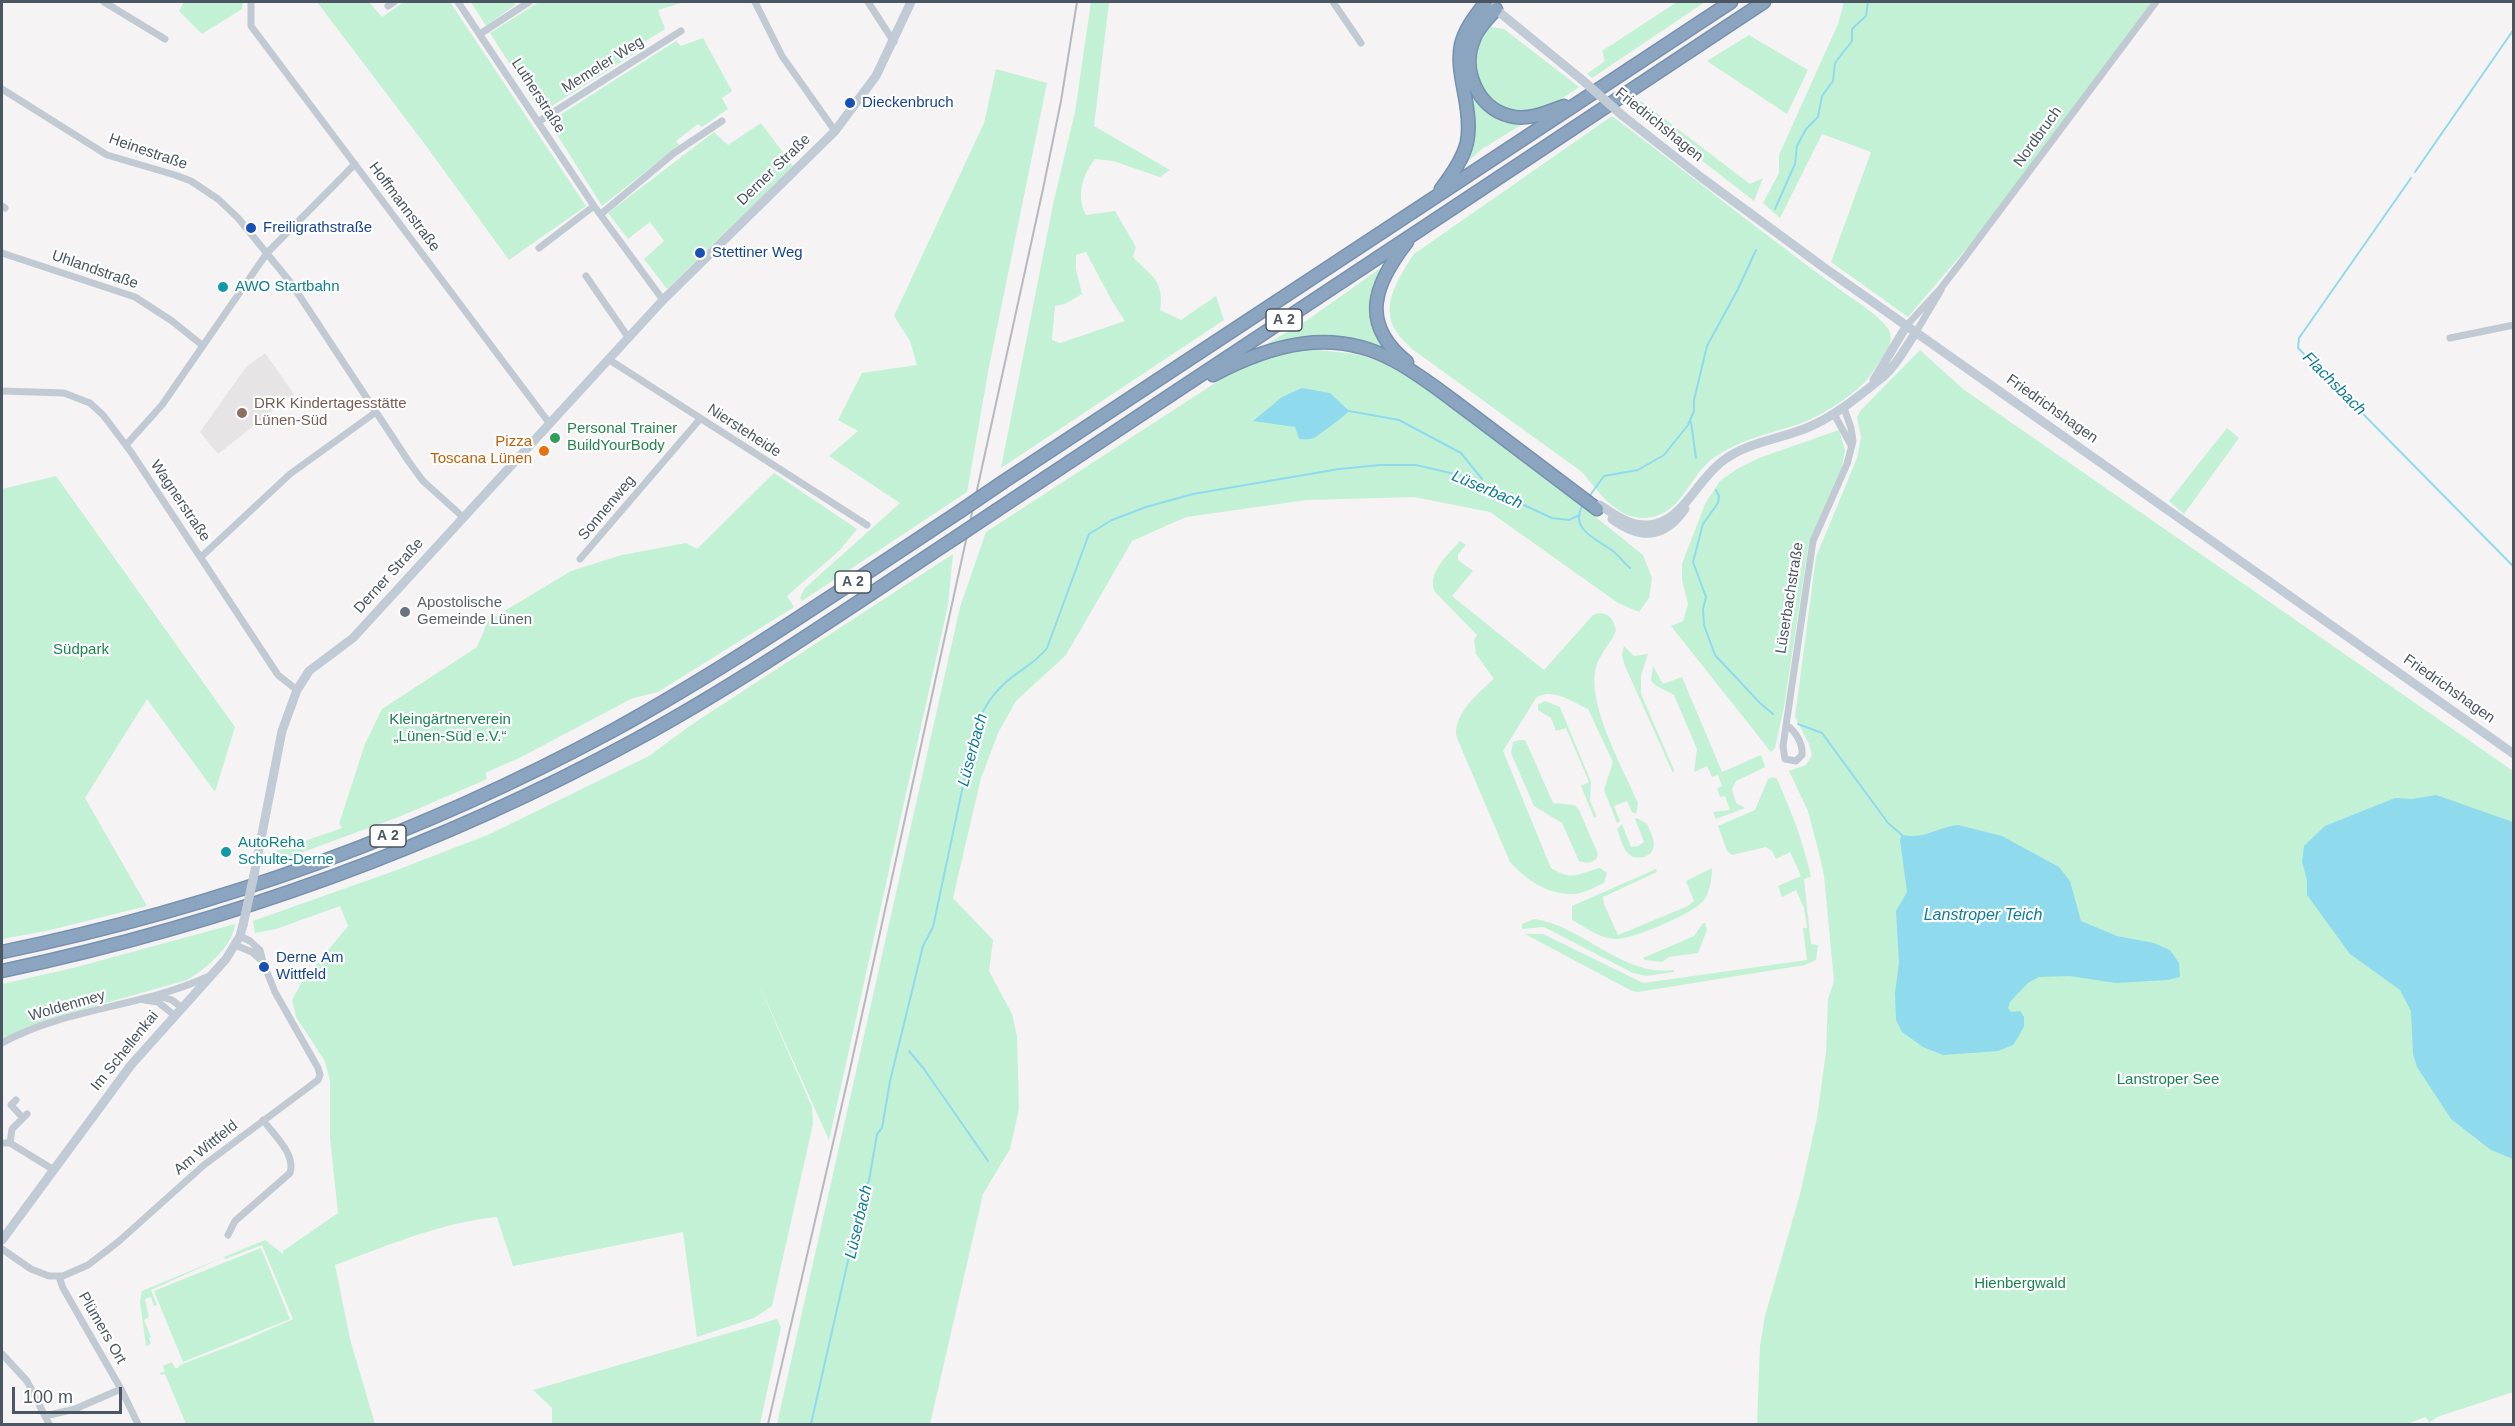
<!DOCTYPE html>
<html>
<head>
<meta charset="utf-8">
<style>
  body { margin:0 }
  #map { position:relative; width:2515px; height:1426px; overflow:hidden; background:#f5f3f3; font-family:Helvetica,sans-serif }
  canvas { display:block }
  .frame { position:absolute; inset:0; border:3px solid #4a5661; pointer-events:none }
  .scale { position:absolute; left:12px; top:1387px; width:110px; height:27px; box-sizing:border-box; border:3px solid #4a5661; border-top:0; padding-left:8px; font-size:18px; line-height:21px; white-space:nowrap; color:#4a5661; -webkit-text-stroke:4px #fff; paint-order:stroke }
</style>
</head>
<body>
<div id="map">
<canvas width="2515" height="1426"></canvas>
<div class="frame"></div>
<div class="scale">100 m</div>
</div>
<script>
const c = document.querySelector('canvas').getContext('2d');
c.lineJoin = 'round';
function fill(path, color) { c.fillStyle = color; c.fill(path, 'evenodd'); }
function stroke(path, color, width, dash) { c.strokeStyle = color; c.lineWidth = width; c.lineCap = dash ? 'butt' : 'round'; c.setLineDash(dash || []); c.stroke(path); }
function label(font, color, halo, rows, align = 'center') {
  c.font = font + ' Helvetica,sans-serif'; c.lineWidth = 4.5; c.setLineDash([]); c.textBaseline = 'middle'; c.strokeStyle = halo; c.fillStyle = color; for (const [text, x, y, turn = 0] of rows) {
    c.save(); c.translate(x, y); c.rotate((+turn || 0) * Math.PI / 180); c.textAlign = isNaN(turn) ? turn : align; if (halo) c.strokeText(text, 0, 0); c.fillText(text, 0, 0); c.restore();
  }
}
fill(new Path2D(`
  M 265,353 L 294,394 L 218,454 L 200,432 L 246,367 Z`), '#e6e4e5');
fill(new Path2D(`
  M 184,2 L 243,2 L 242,9 L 202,34 L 179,11 Z
  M 317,2 L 369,2 L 382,17 L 404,2 L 450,2 L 586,206 L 509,260 L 424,143 Z
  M 471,2 L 514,2 L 515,5 L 486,26 Z
  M 539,2 L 684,2 L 658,10 L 665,29 L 633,49 L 635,53 L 541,113 L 490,33 Z
  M 1091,2 L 1109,2 L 1094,126 L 1170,170 L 1160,177 L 1113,161 L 1095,159 C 1082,176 1076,196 1086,215 L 1115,211 L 1136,247 L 1133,257 C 1151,276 1165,281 1160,310 L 1181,320 L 1216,296 L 1224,320 L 1001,468 L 1054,200 L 1075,112 ZM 1086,252 L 1112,301 L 1125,321 L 1060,343 L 1052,340 L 1055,306 L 1065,304 L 1082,294 L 1076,269 L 1076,255 Z
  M 1677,2 L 1705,2 L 1592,78 L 1587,74 L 1605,61 L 1602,51 Z
  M 1844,2 L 2155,2 L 2007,201 L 1908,317 L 1831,262 L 1871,152 L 1822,134 L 1780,218 L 1763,203 L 1779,173 L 1779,155 L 1838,24 Z
  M 1486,26 L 1504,29 L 1579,87 C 1564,97 1545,112 1526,113 C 1495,114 1467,81 1474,51 C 1476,43 1482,34 1486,26 Z
  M 1749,35 L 1808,70 L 1787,114 L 1707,61 Z
  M 703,38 L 732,91 L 722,98 L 728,109 L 702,127 L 698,124 L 676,141 L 679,145 L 602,206 L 549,122 L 676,41 L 681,46 Z
  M 996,69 L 1047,83 L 989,367 L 967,492 L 802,601 L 800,598 L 804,589 L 900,503 L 829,456 L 858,431 L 838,420 L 862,373 L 917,365 L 910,341 L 894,316 L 984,123 Z
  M 1467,79 L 1521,125 L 1482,149 L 1462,166 Z
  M 1641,101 L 1750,184 L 1763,178 L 1754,201 L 1633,107 Z
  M 1612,116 C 1688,173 1762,233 1839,289 C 1851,298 1886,319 1890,333 C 1893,344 1886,353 1880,361 C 1875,368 1870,377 1864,383 C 1849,398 1819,417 1799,424 C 1769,434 1741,439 1715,457 C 1688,475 1683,515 1646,518 C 1617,520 1598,491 1582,472 L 1412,349 C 1407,343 1400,338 1396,331 C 1379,306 1400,275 1414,254 Z
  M 761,123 L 793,166 L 667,289 L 644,259 L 664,241 L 650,222 L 628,239 L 608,213 L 714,132 L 728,145 Z
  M 1382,267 L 1374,291 L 1391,354 L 1304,339 L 1263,346 L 1306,321 Z
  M 1308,349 L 1356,354 L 1382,362 L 1411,378 L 1557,486 L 1643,555 L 1652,578 L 1649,598 L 1639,612 L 1618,603 L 1490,512 L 1414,497 L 1307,500 L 1186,517 L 1132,541 L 1066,655 L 1016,701 L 999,731 L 981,778 L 953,898 L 993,940 L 989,971 L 1012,1014 L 1017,1036 L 1019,1109 L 1010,1149 L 983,1194 L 930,1424 L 777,1424 L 960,607 L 986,532 L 1229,374 L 1263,359 Z
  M 1920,350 L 1963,389 L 2513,771 L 2513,1392 L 2437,1417 L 2429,1423 L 2426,1417 L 2406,1424 L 1757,1424 L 1760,1346 L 1765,1316 L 1800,1194 L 1817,1118 L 1826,1052 L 1828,999 L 1834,981 L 1824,876 L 1819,853 L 1808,811 L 1789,771 L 1806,765 L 1812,755 L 1809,744 L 1795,717 L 1816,557 L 1857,458 L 1861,438 L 1857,417 L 1861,410 Z
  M 2227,428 L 2239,438 L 2184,514 L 2169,501 Z
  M 1839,430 L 1845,450 L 1842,466 L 1809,542 L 1784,707 L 1775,748 L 1771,752 L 1671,626 L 1683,621 L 1688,604 L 1682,580 L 1682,564 L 1705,504 L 1720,481 L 1737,469 L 1759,458 Z
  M 774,473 L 857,529 L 840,550 L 787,596 L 794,607 L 658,692 L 633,698 L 521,757 L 485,773 L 487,779 L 401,816 L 262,867 L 265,855 L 342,828 L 339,824 L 365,744 L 382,709 L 477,647 L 488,621 L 571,571 L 622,555 L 686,543 L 697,549 Z
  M 56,476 L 235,727 L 215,792 L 147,699 L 85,798 L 147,906 L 46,931 L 2,939 L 2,489 Z
  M 1460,541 L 1466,545 L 1458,554 L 1458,560 L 1473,571 L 1452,596 L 1544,670 L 1593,615 C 1607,610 1614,618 1616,631 C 1610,644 1600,654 1596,667 C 1586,703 1623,768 1638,803 L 1636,814 L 1632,812 L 1627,801 L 1614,806 L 1620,821 L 1617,823 L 1604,790 L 1613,762 L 1588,709 C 1572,702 1552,687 1536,698 L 1503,751 L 1551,868 C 1573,882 1578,873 1600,868 L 1607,873 L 1604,883 C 1595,887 1583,894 1573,894 C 1548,895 1525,879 1510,862 L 1457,738 C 1451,716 1479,692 1494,679 L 1476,654 L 1474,640 L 1477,635 L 1435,592 C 1426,573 1449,554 1460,541 Z
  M 953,554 L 948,605 L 829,1140 L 755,976 L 812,1107 L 813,1124 L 772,1306 L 754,1318 L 697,1337 L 683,1232 L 513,1266 L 497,1217 C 442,1222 386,1246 335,1265 L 350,1339 L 375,1424 L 186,1424 L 165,1374 L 161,1375 L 160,1373 L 165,1371 L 163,1366 L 172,1362 L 175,1368 L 178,1368 L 180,1365 L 246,1340 L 293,1319 L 262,1245 L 225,1259 L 224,1257 L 151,1290 L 157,1305 L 154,1306 L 151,1297 L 145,1299 L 149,1317 L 144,1320 L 151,1337 L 149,1338 L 151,1344 L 146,1346 L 140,1302 L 142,1291 L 265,1240 L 283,1254 L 283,1251 L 338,1213 L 330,1138 L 330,1081 L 325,1061 L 296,1017 L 292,1000 L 302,982 L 348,926 L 340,906 L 276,929 L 255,933 L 253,921 L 397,870 L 490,834 L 649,756 L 691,725 Z
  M 1624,646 L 1634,656 L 1648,654 L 1641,675 L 1641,694 L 1674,770 L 1673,773 L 1625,666 L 1622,655 Z
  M 1653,666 L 1663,684 L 1682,677 L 1722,772 L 1761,755 L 1765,767 L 1736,781 L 1732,789 L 1736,803 L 1745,808 L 1716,819 L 1713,812 L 1730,810 L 1725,796 L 1720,797 L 1717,789 L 1722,786 L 1718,775 L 1712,777 L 1707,766 L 1694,772 L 1697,749 L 1674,695 L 1655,685 L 1651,681 Z
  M 1545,701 L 1560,707 L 1591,782 L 1590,801 L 1597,817 L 1594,818 L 1581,786 L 1589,782 L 1566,728 L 1556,731 L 1551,718 L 1538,710 L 1538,705 Z
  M 1520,740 L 1525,740 L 1527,744 L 1553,803 L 1575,805 L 1579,810 L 1598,854 C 1597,863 1587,864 1579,861 L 1562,823 L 1534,806 L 1511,753 L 1513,742 Z
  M 1772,777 L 1777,779 C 1792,813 1803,841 1811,877 L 1804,879 L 1811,944 L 1818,945 L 1816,960 L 1805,965 L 1638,992 L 1632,991 L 1525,934 L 1543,934 L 1643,983 L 1807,960 L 1803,928 L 1807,928 L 1804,908 L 1796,890 L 1782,897 L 1778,886 L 1801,876 L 1790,852 L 1776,859 L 1772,851 L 1766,847 L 1732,855 L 1727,851 L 1718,826 L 1755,810 L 1768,779 Z
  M 1637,818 L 1647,824 C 1652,835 1661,851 1644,857 C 1640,858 1634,858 1630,855 C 1623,850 1620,837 1617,829 L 1622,824 L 1631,847 L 1638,846 L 1644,842 L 1635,819 Z
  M 1712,868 C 1712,878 1710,892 1704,900 C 1695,913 1630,941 1614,939 C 1599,938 1585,927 1572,920 L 1572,906 L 1656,869 L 1657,872 L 1603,897 L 1604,904 L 1618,935 L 1688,906 L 1694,901 L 1686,881 Z
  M 1534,919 C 1582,925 1622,977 1673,970 L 1674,972 L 1646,976 L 1633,973 L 1544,927 L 1522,929 L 1522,924 Z
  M 1703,923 L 1705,923 L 1707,930 L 1698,953 L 1669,957 L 1662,962 L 1645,960 L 1643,958 L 1694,936 Z
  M 235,924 C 233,946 206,969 187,980 L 49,1019 L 2,1043 L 2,984 L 73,968 Z
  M 261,1248 L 290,1319 L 183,1362 L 154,1291 Z
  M 777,1319 L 781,1327 L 760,1424 L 552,1424 L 552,1408 L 533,1390 Z`), '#c3f1d5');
fill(new Path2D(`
  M 1302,388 L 1330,393 L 1349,411 C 1346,415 1319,435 1314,438 C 1310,440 1304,439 1299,439 L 1295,427 L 1253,421 L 1282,397 Z
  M 2436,795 L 2513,822 L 2513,1159 L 2491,1150 L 2451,1119 L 2417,1067 L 2413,1054 L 2411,1011 L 2400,990 L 2350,954 L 2307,895 L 2307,880 L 2302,862 L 2304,846 L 2325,826 L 2395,798 L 2412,799 Z
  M 1958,825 L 2002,836 L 2059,867 L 2070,881 L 2081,921 L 2117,936 L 2154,943 L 2170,950 L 2179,963 L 2180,977 L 2168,980 L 2116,983 L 2070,976 L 2039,977 L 2028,983 L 2010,1002 L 2008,1008 L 2011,1012 L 2020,1011 L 2024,1017 L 2024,1026 L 2020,1034 L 2013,1045 L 1998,1051 L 1943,1055 L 1923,1047 L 1902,1032 L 1896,1020 L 1895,993 L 1899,963 L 1896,911 L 1907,892 L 1900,840 L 1902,835 C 1924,840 1937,827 1958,825 Z`), '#90daee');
stroke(new Path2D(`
  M 2415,172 L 2514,29
  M 2411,178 L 2299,338 L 2298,348 L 2514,567
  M 1775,209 L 1795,164 L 1797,146 L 1806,129 L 1818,117 L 1822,96 L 1833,81 L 1835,63 L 1852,41 L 1852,29 L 1866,16 L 1868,2
  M 1349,411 L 1399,420 L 1461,453 L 1482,479
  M 1691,422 L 1696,458
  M 1716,490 L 1719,496 L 1718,503 L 1703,524 L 1693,562 L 1706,597 L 1703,609 L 1704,625 L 1715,655 L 1760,703 L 1773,714
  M 1588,498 L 1604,476 L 1638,470 L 1664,455 L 1688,425 L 1694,411 L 1694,400 L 1707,346 L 1738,289 L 1756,250
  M 1583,505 C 1568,529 1598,540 1613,551 C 1619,556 1624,563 1630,568
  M 1798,724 L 1822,733 L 1888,823 L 1902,835
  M 909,1051 L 924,1069 L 988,1161
  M 811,1424 L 864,1190 L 869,1181 L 877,1134 L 882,1128 L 890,1081 L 923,946 L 933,927 L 975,729 C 982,712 989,698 1003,685 C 1017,671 1035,664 1047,648 L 1089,534 L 1112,520 L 1146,507 L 1193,494 L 1339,469 L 1380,465 L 1416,465 L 1459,475 L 1552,518 L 1569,520 L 1580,515`), '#90daee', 2);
const highway = new Path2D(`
  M 1496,9 C 1488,19 1478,27 1474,39 C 1461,69 1477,108 1510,116 C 1528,121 1548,112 1564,106
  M 1441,189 C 1470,151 1473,137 1464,91 C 1461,75 1458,61 1461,45 C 1465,28 1476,15 1486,2
  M 1407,362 C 1358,323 1375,283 1407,242
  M 1213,375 C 1272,344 1333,327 1395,361 C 1423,376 1448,397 1474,416 C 1515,447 1556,478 1597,509
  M 1003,482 L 1731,2
  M 997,510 L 1764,2
  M 2,952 C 215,908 420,835 612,731 C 732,665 845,587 959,512
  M 2,971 C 224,924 437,848 637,739 C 747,679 850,607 955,538`);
stroke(highway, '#7690ad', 15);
stroke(new Path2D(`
  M 104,2 L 165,39
  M 251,2 L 251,26 L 550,424
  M 458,2 L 594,206 L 663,300
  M 755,2 L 782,56 L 835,131
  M 868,2 L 894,42
  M 1333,2 L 1361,43
  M 388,6 L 394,2
  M 480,34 L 529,2
  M 2,89 L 107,155 L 175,175 L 191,181 L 218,199 L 238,218 L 291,283 L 409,462 L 423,481 L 463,517
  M 538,122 L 681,31
  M 2,206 L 5,208
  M 601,214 L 674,153 L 722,121
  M 539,248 L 594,206
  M 2,253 L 135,297 L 172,321 L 202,345
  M 586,276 L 628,337
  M 1907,325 L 1941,288 L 1965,257 L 2156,2
  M 1916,332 L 1941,290
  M 2450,338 L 2514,325
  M 608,359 L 867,525
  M 2,391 L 64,393 L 90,403 L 103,415 L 131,452 L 278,675 L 297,690
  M 1834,414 L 1851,445
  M 126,445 L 162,405 L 267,253 L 355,164
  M 201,557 L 290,474 L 376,412
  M 580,559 L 700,419
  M 1786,725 C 1796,731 1803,744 1802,755 L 1796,761 L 1785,759 L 1783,746 L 1813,541 L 1847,464 L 1853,441 L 1851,428 L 1844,408
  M 235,945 L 252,952 L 263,962
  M 158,996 L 172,1000 L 181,1007
  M 144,1000 L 158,1002 L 174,1015
  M 2,1043 C 65,1008 142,1007 207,977
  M 16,1100 L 11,1105 L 23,1118
  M 2,1143 L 10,1143 L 54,1170
  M 10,1143 L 12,1129 L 27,1114
  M 228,1235 L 235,1221 L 290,1173 C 296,1154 274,1135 263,1120
  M 2,1249 L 31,1269 L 49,1276 L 63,1276 L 88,1265 L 118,1242 L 204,1165 L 318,1080 L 320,1075 L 318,1068 L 275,992 L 263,962 L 260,950 L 250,941 L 240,936
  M 59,1277 L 63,1288 L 121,1389 L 138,1424
  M 2,1354 L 27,1381 L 49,1424
  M 45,1416 L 75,1409 L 121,1389`), '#c1cad2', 7);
stroke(new Path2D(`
  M 1493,7 L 1581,79
  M 1623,116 L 1702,178 L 1826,269 L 2514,754
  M 1874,380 L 1907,325
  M 1600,505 C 1616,516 1634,529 1655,524 C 1685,517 1699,477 1724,460 C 1748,442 1781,439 1809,427 C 1837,415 1860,395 1884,376 C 1897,365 1907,345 1916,332
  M 1612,519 C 1641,540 1664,539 1685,509
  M 254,875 L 282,731 L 297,690 L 309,671 L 353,638 L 663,300 L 835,131 L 876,76 L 911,2
  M 2,1240 L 131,1065 L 226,959 L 240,936 L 243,925`), '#c1cbd6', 9);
stroke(highway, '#8ba5c1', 12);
stroke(new Path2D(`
  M 768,1424 L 849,1074 L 1043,189 L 1061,101 L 1077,2`), '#b5b8bd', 2);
const highwayBridge = new Path2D(`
  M 959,512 L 1003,482
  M 955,538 L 997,510`);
stroke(highwayBridge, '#7690ad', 15, []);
stroke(new Path2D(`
  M 1581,79 L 1623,116
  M 243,925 L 254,875`), '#c1cbd6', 9);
stroke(highwayBridge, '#8ba5c1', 12);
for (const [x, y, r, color] of [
  [850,103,6,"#1a4fb4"],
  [251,228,6,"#1a4fb4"],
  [700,253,6,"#1a4fb4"],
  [223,287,6,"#0f9aa8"],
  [242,413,6,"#8d6e63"],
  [555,438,6,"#2e9e5b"],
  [544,451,6,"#e8710a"],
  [405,612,6,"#6b7280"],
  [226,852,6,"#0f9aa8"],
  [264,967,6,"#1a4fb4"]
]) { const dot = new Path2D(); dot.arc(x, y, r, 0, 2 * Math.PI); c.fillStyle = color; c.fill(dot); stroke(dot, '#fff', 2); }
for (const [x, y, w] of [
  [1284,320,36],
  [853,582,36],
  [388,836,36]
]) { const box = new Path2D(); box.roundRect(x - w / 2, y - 11, w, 22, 4.5); c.fillStyle = '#fff'; c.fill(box); stroke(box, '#4a5661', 1.5); }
label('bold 14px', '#4a5661', null, [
  ["A 2",1284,320],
  ["A 2",853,582],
  ["A 2",388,836]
]);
label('15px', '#4a5661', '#fff', [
  ["Memeler Weg",603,65,-32],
  ["Lutherstraße",538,96,57],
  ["Friedrichshagen",1659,125,39],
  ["Nordbruch",2038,137,-54],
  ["Heinestraße",148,152,19],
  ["Derner Straße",774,170,-44],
  ["Hoffmannstraße",404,207,53],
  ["Uhlandstraße",95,270,19],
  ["Friedrichshagen",2052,409,35],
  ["Niersteheide",744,431,33],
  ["Wagnerstraße",180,501,56],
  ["Sonnenweg",607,508,-50],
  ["Derner Straße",389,576,-48],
  ["Lüserbachstraße",1790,598,-81],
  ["Friedrichshagen",2449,689,35],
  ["Woldenmey",67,1006,-16],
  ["Im Schellenkai",125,1051,-51],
  ["Am Wittfeld",206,1148,-39],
  ["Plümers Ort",102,1328,60]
]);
label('15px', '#164399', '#fff', [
  ["Dieckenbruch",862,103],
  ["Freiligrathstraße",263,228],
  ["Stettiner Weg",712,253],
  ["Derne Am",276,958],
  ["Wittfeld",276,975]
], 'left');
label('15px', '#0d838f', '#fff', [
  ["AWO Startbahn",235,287],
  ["AutoReha",238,843],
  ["Schulte-Derne",238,860]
], 'left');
label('15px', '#785e54', '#fff', [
  ["DRK Kindertagesstätte",254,404],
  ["Lünen-Süd",254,421]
], 'left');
label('15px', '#27864d', '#fff', [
  ["Personal Trainer",567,429],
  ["BuildYourBody",567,446]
], 'left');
label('15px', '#c56008', '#fff', [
  ["Pizza",532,442],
  ["Toscana Lünen",532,459]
], 'right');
label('15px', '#5b616d', '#fff', [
  ["Apostolische",417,603],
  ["Gemeinde Lünen",417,620]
], 'left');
label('15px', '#17864f', '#fff', [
  ["Südpark",81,650],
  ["Kleingärtnerverein",450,720],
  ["„Lünen-Süd e.V.“",450,737],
  ["Lanstroper See",2168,1080],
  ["Hienbergwald",2020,1284]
]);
label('italic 16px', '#0c7c9b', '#fff', [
  ["Flachsbach",2334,384,45],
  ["Lüserbach",1487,490,23],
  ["Lüserbach",973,750,-75],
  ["Lanstroper Teich",1983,916],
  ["Lüserbach",859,1222,-77]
]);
</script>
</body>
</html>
